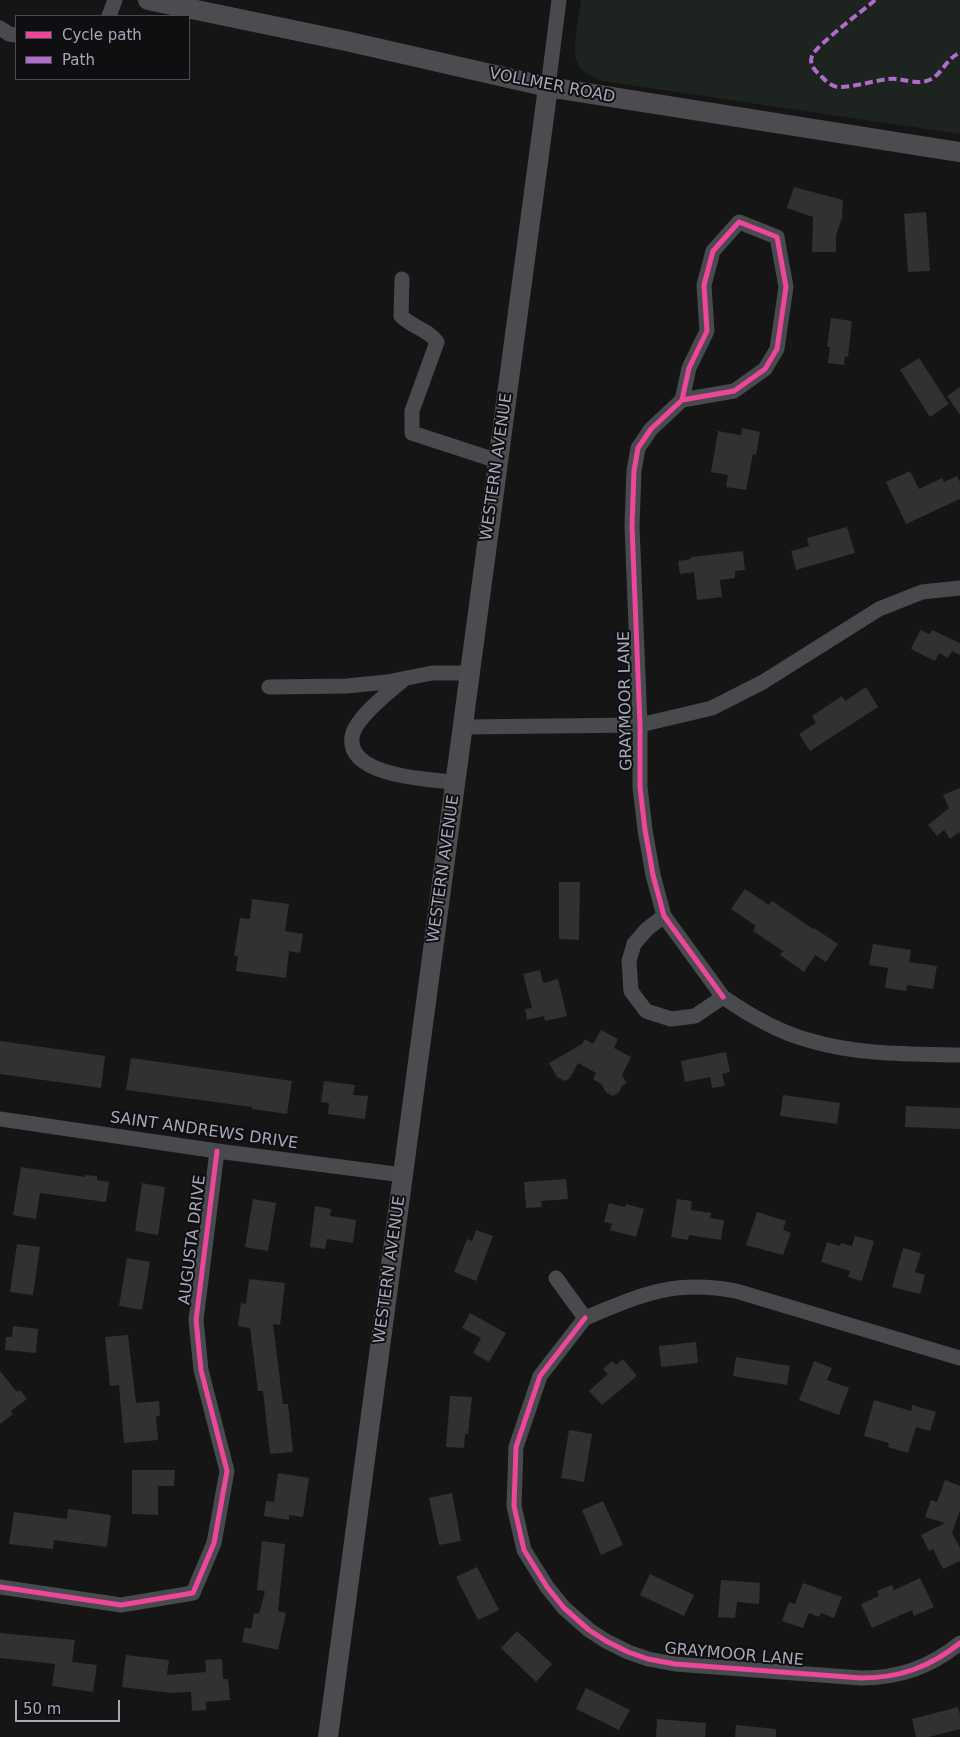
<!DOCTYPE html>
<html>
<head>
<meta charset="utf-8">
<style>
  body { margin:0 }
  #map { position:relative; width:960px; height:1737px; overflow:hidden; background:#151515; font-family:"DejaVu Sans",sans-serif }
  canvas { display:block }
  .legend { position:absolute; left:15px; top:15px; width:175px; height:65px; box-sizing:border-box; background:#0f0f11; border:1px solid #4b4c54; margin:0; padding:6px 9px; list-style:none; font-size:15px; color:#a4a8b8 }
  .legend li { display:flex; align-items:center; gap:10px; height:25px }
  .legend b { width:25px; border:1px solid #4b4c54 }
  .scale { position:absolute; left:15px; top:1700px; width:105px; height:22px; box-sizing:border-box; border:2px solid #a4a8b8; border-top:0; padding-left:6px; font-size:15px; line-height:18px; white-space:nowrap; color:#a4a8b8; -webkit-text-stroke:4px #0f0f11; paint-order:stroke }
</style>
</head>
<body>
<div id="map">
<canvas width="960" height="1737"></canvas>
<ul class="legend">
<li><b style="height:6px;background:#ed469a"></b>Cycle path</li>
<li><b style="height:6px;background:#b06ccc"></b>Path</li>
</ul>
<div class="scale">50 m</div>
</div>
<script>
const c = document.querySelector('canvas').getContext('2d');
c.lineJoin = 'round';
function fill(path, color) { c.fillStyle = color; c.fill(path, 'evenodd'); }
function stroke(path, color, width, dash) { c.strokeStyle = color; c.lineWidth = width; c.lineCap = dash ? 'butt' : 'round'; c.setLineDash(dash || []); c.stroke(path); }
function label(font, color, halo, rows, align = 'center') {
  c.font = font + ' "DejaVu Sans",sans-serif'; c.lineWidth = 4; c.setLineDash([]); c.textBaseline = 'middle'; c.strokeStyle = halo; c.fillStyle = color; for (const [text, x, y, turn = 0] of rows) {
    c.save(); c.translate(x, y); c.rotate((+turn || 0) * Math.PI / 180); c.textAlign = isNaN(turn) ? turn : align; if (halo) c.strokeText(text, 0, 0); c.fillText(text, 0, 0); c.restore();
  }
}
fill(new Path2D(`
  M 581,0 L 960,0 L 960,134 L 602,81 C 594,77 584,74 579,66 C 570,52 579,17 581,0 Z`), '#1d241f');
fill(new Path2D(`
  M 794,187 L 843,200 L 842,218 L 836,235 L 836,252 L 812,252 L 813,217 L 787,208 Z
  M 926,212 L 930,271 L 908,272 L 904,214 Z
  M 831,318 L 852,321 L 848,357 L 845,356 L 844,365 L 828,363 L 830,347 L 827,347 Z
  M 919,358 L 949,404 L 930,417 L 900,370 Z
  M 960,387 L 960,415 L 947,396 Z
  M 742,428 L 760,432 L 756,455 L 753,454 L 746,490 L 726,487 L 728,475 L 711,472 L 718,431 L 741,435 Z
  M 910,471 L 919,489 L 942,478 L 944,482 L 957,476 L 960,482 L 960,499 L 906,524 L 886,482 Z
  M 847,527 L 855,553 L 796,570 L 791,551 L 809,546 L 807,538 Z
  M 743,551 L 745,570 L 735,571 L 735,578 L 720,580 L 722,597 L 697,600 L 694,572 L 680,574 L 678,561 L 691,559 L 691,557 Z
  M 920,630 L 930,634 L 932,630 L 960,643 L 960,655 L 952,651 L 948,658 L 939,653 L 935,661 L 911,649 Z
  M 866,687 L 878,707 L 810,751 L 799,734 L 816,723 L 812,716 L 842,696 L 845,701 Z
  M 960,788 L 960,835 L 959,832 L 950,839 L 944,830 L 937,836 L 928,825 L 949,808 L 943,795 Z
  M 559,882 L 580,882 L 579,940 L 559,939 Z
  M 745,889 L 769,905 L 772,901 L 813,929 L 814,928 L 838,944 L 826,962 L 815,955 L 804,972 L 780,955 L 783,951 L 753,931 L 756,926 L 731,909 Z
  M 252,899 L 289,904 L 285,931 L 303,934 L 300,953 L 289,951 L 286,978 L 236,971 L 238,956 L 234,956 L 240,918 L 250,919 Z
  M 873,944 L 911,950 L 909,962 L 937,966 L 933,989 L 907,985 L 906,991 L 885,988 L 888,968 L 869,965 Z
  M 540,970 L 543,983 L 558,979 L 567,1016 L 545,1021 L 544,1016 L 527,1020 L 525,1009 L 532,1008 L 523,974 Z
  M 601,1030 L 618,1039 L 614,1048 L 631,1057 L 622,1075 L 627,1083 L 622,1086 L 619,1092 L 613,1096 L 606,1092 L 601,1084 L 593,1079 L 596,1073 L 578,1063 L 570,1078 L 565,1081 L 557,1077 L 549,1063 L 582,1044 L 585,1039 L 593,1044 Z
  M 0,1041 L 105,1056 L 101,1088 L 0,1074 Z
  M 726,1052 L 730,1072 L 722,1074 L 725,1086 L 712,1088 L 710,1077 L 685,1082 L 681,1061 Z
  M 131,1058 L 292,1081 L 287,1114 L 252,1109 L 252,1107 L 126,1090 Z
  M 324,1081 L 355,1085 L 353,1095 L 368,1096 L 365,1119 L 328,1114 L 329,1103 L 321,1102 Z
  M 783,1095 L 840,1103 L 837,1124 L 780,1116 Z
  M 906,1106 L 960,1108 L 960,1129 L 905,1127 Z
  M 21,1167 L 85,1177 L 85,1175 L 97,1176 L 97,1180 L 109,1182 L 106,1202 L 40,1193 L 36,1219 L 13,1215 Z
  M 566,1179 L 568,1199 L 541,1201 L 542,1207 L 526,1208 L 524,1182 Z
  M 142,1183 L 165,1187 L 158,1235 L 135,1231 Z
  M 253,1199 L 276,1203 L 268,1251 L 245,1247 Z
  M 677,1199 L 692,1201 L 691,1210 L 711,1213 L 710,1218 L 724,1220 L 721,1240 L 689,1235 L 688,1240 L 671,1237 Z
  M 609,1203 L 625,1207 L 626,1204 L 644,1209 L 636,1237 L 610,1230 L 612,1224 L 604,1222 Z
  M 315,1206 L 331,1209 L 330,1216 L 356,1220 L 353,1243 L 327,1239 L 325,1249 L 310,1247 Z
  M 757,1212 L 786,1221 L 783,1230 L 791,1233 L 783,1255 L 746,1245 Z
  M 476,1230 L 493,1236 L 476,1281 L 454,1272 L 467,1239 L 472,1241 Z
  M 855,1236 L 874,1241 L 862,1281 L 848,1277 L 850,1271 L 821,1262 L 827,1242 L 840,1246 L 841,1243 L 852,1246 Z
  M 17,1244 L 40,1247 L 33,1295 L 10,1292 Z
  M 903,1248 L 921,1253 L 915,1272 L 925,1275 L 920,1294 L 892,1287 Z
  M 127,1258 L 150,1262 L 142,1310 L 119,1306 Z
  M 249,1279 L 285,1283 L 280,1325 L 273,1324 L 283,1404 L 288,1404 L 293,1452 L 270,1454 L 263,1391 L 258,1391 L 250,1328 L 238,1326 L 241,1303 L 246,1304 Z
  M 470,1313 L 506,1333 L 489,1362 L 473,1353 L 481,1338 L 462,1328 Z
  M 13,1326 L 38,1329 L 36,1353 L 5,1350 L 6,1337 L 12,1337 Z
  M 128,1335 L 136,1403 L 159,1401 L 160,1416 L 156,1416 L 158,1440 L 124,1443 L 119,1385 L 110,1386 L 105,1337 Z
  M 696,1342 L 698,1363 L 661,1367 L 659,1346 Z
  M 736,1357 L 790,1366 L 787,1385 L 733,1376 Z
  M 623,1359 L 637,1376 L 602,1405 L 589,1391 L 608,1374 L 603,1369 L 612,1361 L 616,1365 Z
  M 814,1361 L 832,1368 L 827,1380 L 849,1388 L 839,1415 L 799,1400 Z
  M 0,1371 L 17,1392 L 20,1390 L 27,1399 L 11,1411 L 13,1414 L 0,1424 Z
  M 450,1396 L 472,1397 L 468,1434 L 465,1434 L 464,1448 L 446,1447 Z
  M 874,1400 L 911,1411 L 912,1405 L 936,1412 L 930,1431 L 916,1427 L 908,1453 L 888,1447 L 889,1443 L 864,1436 Z
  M 569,1430 L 592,1434 L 584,1482 L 561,1478 Z
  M 132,1470 L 175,1470 L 174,1486 L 158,1486 L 158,1515 L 132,1514 Z
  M 278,1473 L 309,1478 L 303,1517 L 289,1515 L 289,1520 L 264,1516 L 266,1501 L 274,1502 Z
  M 945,1480 L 960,1486 L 960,1510 L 952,1533 L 960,1548 L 960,1561 L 943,1569 L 933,1549 L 929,1551 L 921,1535 L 945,1523 L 925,1517 L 931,1500 L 937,1502 Z
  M 452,1493 L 461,1541 L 439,1545 L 429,1498 Z
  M 603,1501 L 623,1545 L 601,1555 L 582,1510 Z
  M 68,1509 L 111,1515 L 107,1547 L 54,1540 L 53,1549 L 9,1544 L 14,1512 L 67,1519 Z
  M 262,1541 L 285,1544 L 278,1611 L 286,1613 L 278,1650 L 242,1642 L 245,1627 L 251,1629 L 254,1613 L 259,1614 L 265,1591 L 257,1590 Z
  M 477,1567 L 499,1610 L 478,1620 L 456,1577 Z
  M 650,1574 L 694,1595 L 684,1616 L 640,1595 Z
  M 920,1578 L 934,1607 L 914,1616 L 912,1610 L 872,1628 L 861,1604 L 879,1596 L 877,1591 L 892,1585 L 894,1590 Z
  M 721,1580 L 760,1583 L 759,1604 L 737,1602 L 735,1618 L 718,1617 Z
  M 803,1583 L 842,1597 L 834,1618 L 821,1613 L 819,1617 L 809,1613 L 803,1628 L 782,1621 L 789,1602 L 795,1604 Z
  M 517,1631 L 552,1664 L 536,1682 L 501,1648 Z
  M 0,1633 L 75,1640 L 72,1662 L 97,1665 L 93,1692 L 52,1686 L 55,1664 L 0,1658 Z
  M 126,1655 L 169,1660 L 167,1675 L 206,1672 L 205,1660 L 222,1659 L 223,1679 L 228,1679 L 230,1700 L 206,1702 L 206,1710 L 192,1711 L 191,1692 L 172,1693 L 122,1687 Z
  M 586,1688 L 630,1710 L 619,1730 L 576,1709 Z
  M 958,1707 L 960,1715 L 960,1729 L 929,1737 L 916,1737 L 912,1719 Z
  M 657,1719 L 706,1723 L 705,1737 L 656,1737 Z
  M 736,1725 L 776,1729 L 776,1737 L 735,1737 Z`), '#313133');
stroke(new Path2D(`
  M 109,16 L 115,0
  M 0,28 L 9,34 L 16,35
  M 548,87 L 559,0
  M 402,279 L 401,316 C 412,327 429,330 437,342 L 412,411 L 412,433 L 498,461
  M 682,400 L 689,368 L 707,331 L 704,285 L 713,251 L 739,222 L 777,237 L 786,287 L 777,349 L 765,369 L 734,391 L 682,400 L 651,429 L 638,448 L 634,471 L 632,526 L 640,725 L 640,787 L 645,830 L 653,875 L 664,916 L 723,997
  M 406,678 C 391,690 359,715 353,733 C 340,776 430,780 455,782
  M 269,687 L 346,686 L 387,682 L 432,673 L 470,673
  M 463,727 L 640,725 L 712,708 L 763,682 L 879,609 L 922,592 L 960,588
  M 664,916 L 647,929 L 634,944 L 629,961 L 631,991 L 646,1011 L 671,1019 L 695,1016 L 723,997 C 749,1015 778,1032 808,1040 C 857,1055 910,1054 960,1055
  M 0,1119 L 217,1151 L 403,1175
  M 556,1278 L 585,1318 C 641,1295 673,1279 736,1291 L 960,1358
  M 585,1318 L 540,1376 L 516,1447 L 514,1506 L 524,1550 L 547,1587 L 564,1608 L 589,1630 L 606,1641 L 628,1652 L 648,1659 L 675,1664 L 861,1678 C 900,1678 930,1667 960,1643
  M 0,1587 L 121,1605 L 193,1593 L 214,1543 L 227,1471 L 201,1370 L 196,1320 L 217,1151`), '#494a4e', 15);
stroke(new Path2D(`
  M 148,0 L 346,41 L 548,87 L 960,152
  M 328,1737 L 548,87`), '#4c4c50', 20);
stroke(new Path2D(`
  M 875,0 C 864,10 815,46 812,56 C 809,64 814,70 820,75 C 825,80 831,87 839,87 C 855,87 872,81 888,79 C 902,77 916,86 929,80 C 942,75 946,58 960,53`), '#b06ccc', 4, [8, 4]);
stroke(new Path2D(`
  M 682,400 L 689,368 L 707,331 L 704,285 L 713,251 L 739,222 L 777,237 L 786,287 L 777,349 L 765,369 L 734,391 L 682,400 L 651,429 L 638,448 L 634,471 L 632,526 L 640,725 L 640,787 L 645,830 L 653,875 L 664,916 L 723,997
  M 585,1318 L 540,1376 L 516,1447 L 514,1506 L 524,1550 L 547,1587 L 564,1608 L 589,1630 L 606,1641 L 628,1652 L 648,1659 L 675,1664 L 861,1678 C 900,1678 930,1667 960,1643
  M 0,1587 L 121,1605 L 193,1593 L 214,1543 L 227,1471 L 201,1370 L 196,1320 L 217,1151`), '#ed469a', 5);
label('16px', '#a4a8b8', '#0f0f11', [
  ["VOLLMER ROAD",552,86,11],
  ["WESTERN AVENUE",497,467,-82],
  ["GRAYMOOR LANE",626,701,-91],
  ["WESTERN AVENUE",444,869,-82],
  ["SAINT ANDREWS DRIVE",204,1131,8],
  ["AUGUSTA DRIVE",193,1240,-83],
  ["WESTERN AVENUE",390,1270,-82],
  ["GRAYMOOR LANE",734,1655,5]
]);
</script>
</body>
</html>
